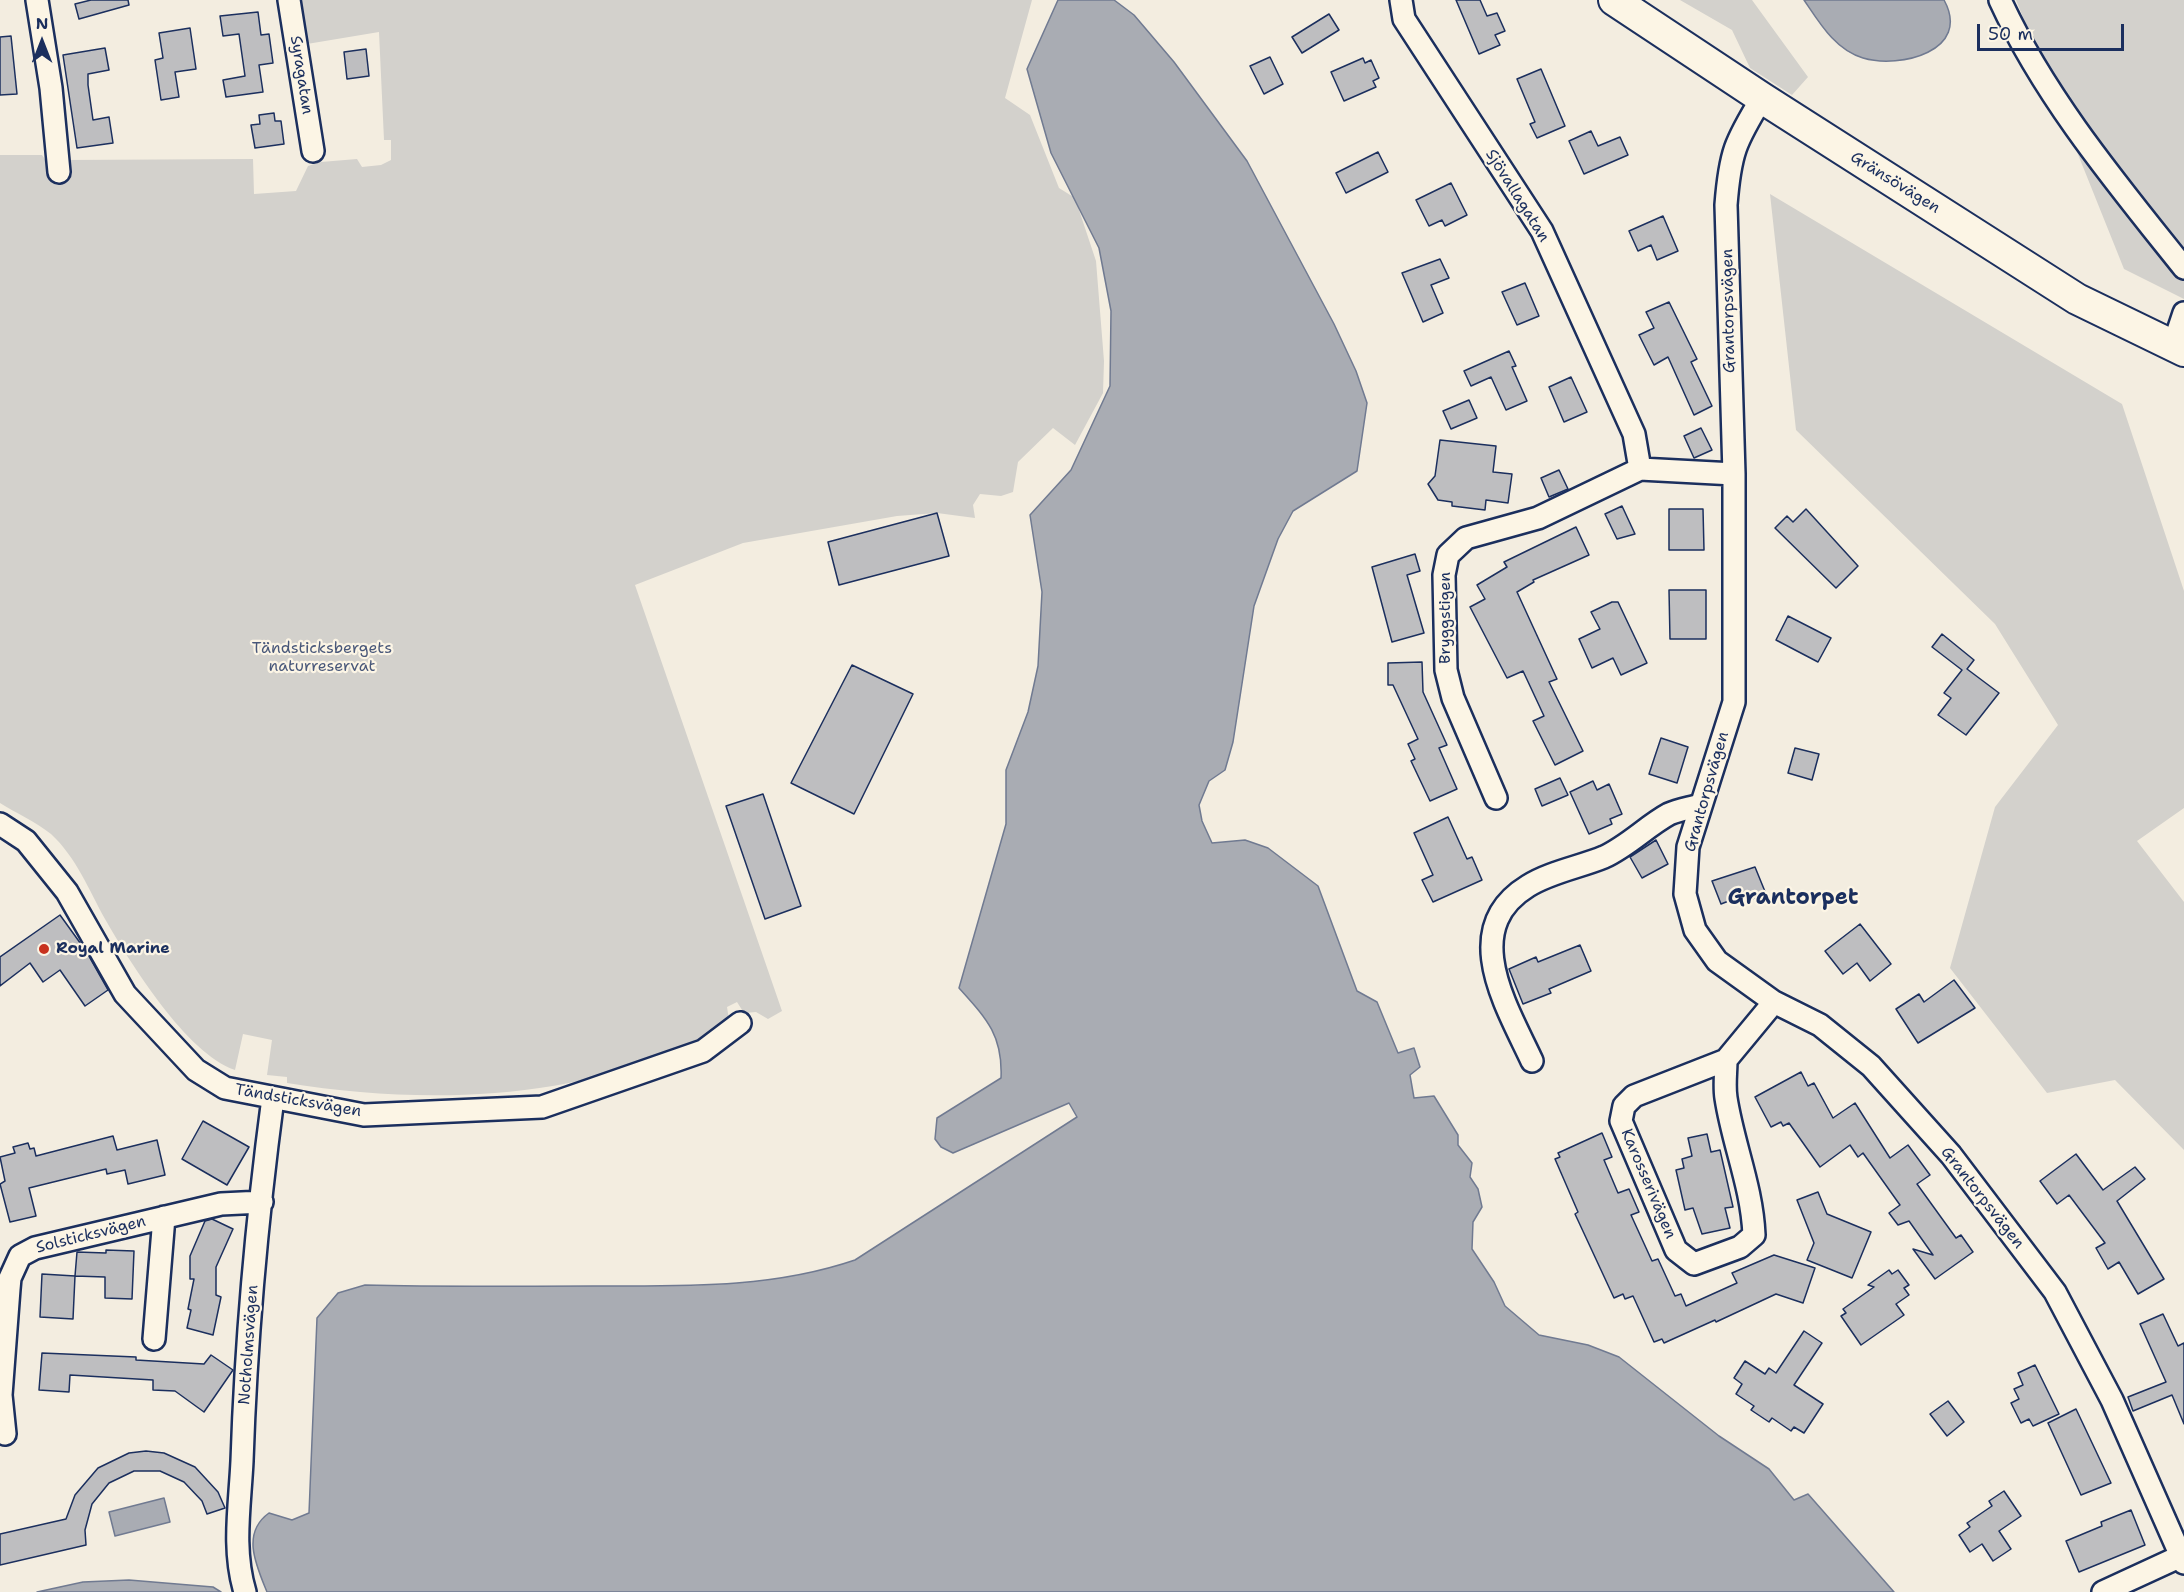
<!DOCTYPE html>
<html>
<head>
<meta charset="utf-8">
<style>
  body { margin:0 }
  #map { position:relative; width:2184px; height:1592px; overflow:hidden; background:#f3ede0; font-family:"Shantell Sans",sans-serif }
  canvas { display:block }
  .north { position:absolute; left:12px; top:12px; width:60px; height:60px; -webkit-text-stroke:4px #fcf5e5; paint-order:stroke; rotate:0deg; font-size:16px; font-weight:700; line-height:24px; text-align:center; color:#1b2f5e }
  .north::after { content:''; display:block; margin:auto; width:21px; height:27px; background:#1b2f5e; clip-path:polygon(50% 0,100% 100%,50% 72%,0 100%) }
  .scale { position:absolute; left:1977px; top:24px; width:147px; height:27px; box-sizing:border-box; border:3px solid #1b2f5e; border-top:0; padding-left:8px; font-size:18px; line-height:21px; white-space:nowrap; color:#1b2f5e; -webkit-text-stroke:4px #fcf5e5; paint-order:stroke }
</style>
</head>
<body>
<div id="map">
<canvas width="2184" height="1592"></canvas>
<div class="north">N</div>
<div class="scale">50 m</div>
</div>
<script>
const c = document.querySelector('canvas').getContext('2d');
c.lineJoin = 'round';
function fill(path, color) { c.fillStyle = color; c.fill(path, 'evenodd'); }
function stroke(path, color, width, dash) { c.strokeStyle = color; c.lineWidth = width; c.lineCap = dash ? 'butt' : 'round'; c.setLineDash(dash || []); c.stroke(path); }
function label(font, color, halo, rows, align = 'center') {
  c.font = font + ' "Shantell Sans",sans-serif'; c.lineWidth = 4.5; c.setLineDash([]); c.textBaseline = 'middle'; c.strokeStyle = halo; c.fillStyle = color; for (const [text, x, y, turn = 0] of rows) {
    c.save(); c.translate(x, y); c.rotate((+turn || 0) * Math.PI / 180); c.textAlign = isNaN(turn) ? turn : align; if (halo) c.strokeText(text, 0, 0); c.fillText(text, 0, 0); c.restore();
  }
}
fill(new Path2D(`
  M 298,0 L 1032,0 L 1005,98 L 1030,115 L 1059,188 L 1075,198 L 1096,261 L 1104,361 L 1103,393 L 1075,445 L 1053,428 L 1018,462 L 1013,492 L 1001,496 L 980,494 L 973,505 L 975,518 L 937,513 L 897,516 L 743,543 L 635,585 L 782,1011 L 768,1019 L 756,1012 L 744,1013 L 737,1002 L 727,1007 L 729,1020 L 726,1026 C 707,1035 688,1046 669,1054 C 549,1102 412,1103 287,1083 L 287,1077 L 267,1075 L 272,1040 L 243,1034 L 235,1070 C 186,1053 131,964 105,919 C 89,890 76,857 51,834 C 36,822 16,813 0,803 L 0,155 L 42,155 L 51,168 L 65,160 L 253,159 L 254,194 L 296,191 L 308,166 L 321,162 L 357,159 L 362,167 L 381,165 L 391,160 L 391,140 L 384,140 L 379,32 L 307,44 Z
  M 1680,0 L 1752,0 L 1808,77 L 1792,95 L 1750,68 L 1732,30 Z
  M 2016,0 L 2184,0 L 2184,299 L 2124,269 Z
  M 1770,194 L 2122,404 L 2184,591 L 2184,808 L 2137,841 L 2184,902 L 2184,1150 L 2115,1080 L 2047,1093 L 1950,968 L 1995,807 L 2058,725 L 1995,624 L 1796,430 Z`), '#d3d1cc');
const water = new Path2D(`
  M 1058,0 L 1114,0 L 1134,15 L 1174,62 L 1247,161 L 1334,324 L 1356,371 L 1367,403 L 1357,471 L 1293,511 L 1278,539 L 1254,606 L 1233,742 L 1225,770 L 1209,781 L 1199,805 L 1202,821 L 1212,843 L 1245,840 L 1268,848 L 1318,886 L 1357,991 L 1377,1002 L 1398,1053 L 1414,1048 L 1420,1067 L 1410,1075 L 1414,1098 L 1434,1096 L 1458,1135 L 1458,1145 L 1472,1163 L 1470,1177 L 1478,1189 L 1482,1207 L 1473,1222 L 1472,1249 L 1494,1282 L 1505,1306 L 1539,1335 L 1588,1345 L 1619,1357 L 1719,1436 L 1769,1469 L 1794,1500 L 1808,1494 L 1894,1592 L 267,1592 C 256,1565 241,1533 269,1513 L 292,1520 L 309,1513 L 317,1318 L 338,1293 L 365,1285 C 441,1287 517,1286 593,1286 C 682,1286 770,1289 855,1260 L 1077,1117 L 1069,1103 L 953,1153 L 941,1147 L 935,1139 L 937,1118 L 1001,1078 C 1003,1035 986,1018 959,988 L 1006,824 L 1006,770 L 1028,712 L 1038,666 L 1042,592 L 1030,515 L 1071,470 L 1110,386 L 1111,311 L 1099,248 L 1051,153 L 1027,69 Z
  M 1804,0 L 1944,0 C 1972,51 1900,69 1863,58 C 1835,50 1819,22 1804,0 Z
  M 164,1498 L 170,1522 L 115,1536 L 109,1512 Z
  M 129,1580 L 213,1587 L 221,1592 L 37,1592 L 83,1582 Z`);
fill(water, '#a9acb3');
stroke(water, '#707a91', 1.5);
const building = new Path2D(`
  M 91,0 L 128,0 L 129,5 L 79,19 L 75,4 Z
  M 1456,0 L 1480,0 L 1487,16 L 1497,13 L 1505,31 L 1495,35 L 1500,45 L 1479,54 Z
  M 258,12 L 261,35 L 269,34 L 273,63 L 259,65 L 263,92 L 226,97 L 223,80 L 245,76 L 239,34 L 223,36 L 220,16 Z
  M 1329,14 L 1339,30 L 1302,53 L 1292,37 Z
  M 190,28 L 196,69 L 175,72 L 179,97 L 161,100 L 155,60 L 163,58 L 159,33 Z
  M 11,36 L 17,94 L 0,95 L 0,37 Z
  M 105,48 L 109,70 L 88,74 L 88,85 L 93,120 L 109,117 L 113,143 L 77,148 L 63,55 Z
  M 366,49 L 369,76 L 347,79 L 344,52 Z
  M 1270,57 L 1283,84 L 1264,94 L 1250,66 Z
  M 1363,58 L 1365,63 L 1371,60 L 1379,78 L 1373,81 L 1376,87 L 1344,101 L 1331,72 Z
  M 1541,69 L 1565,126 L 1537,138 L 1530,124 L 1535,122 L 1517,79 Z
  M 274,113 L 275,121 L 281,121 L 284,144 L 255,148 L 251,125 L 260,124 L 259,115 Z
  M 1591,131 L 1598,146 L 1620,137 L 1628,155 L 1584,174 L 1569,141 Z
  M 1378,152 L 1388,172 L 1346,193 L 1336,173 Z
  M 1451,183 L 1467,215 L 1445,226 L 1442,220 L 1429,226 L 1416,200 Z
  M 1663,216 L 1678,251 L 1657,260 L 1651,245 L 1638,251 L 1629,231 Z
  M 1440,259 L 1449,278 L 1431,285 L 1443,313 L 1423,322 L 1402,273 Z
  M 1525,283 L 1539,316 L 1517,325 L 1502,292 Z
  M 1669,302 L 1697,359 L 1691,362 L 1712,406 L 1694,415 L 1668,357 L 1654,365 L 1639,335 L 1654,328 L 1646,312 Z
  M 1509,351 L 1516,366 L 1512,367 L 1527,401 L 1506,410 L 1491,377 L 1471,386 L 1464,371 Z
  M 1571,377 L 1587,412 L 1564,422 L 1549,387 Z
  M 1469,400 L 1477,418 L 1451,429 L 1443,411 Z
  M 1701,428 L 1712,450 L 1694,458 L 1684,436 Z
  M 1440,440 L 1496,446 L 1493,472 L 1512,474 L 1508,503 L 1486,500 L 1485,510 L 1452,506 L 1452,502 L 1438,500 L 1428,484 L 1435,476 Z
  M 1559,470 L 1568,489 L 1549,497 L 1541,478 Z
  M 1622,506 L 1635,534 L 1617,539 L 1605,514 Z
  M 1669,509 L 1703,509 L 1704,550 L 1669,550 Z
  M 1806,509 L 1858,566 L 1836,588 L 1775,528 L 1787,516 L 1793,522 Z
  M 937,513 L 949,556 L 839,585 L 828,542 Z
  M 1576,527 L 1589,555 L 1533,580 L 1534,582 L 1517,592 L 1557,679 L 1549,682 L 1583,751 L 1555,765 L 1533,721 L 1544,716 L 1523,671 L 1507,678 L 1470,607 L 1485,599 L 1477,585 L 1507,567 L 1504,562 Z
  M 1415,554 L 1420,571 L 1407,575 L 1424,633 L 1392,642 L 1372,567 Z
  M 1669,590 L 1706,590 L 1706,639 L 1670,639 Z
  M 1612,602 L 1618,602 L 1647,663 L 1621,675 L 1613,658 L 1592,668 L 1579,639 L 1600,629 L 1591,612 Z
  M 1788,616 L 1831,638 L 1818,662 L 1776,640 Z
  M 1942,634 L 1974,660 L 1967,669 L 1999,693 L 1966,735 L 1938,715 L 1951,698 L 1944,693 L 1962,670 L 1932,647 Z
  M 1422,662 L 1423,692 L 1447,745 L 1439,748 L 1457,789 L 1430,801 L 1411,761 L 1415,759 L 1408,744 L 1418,739 L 1393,685 L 1388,685 L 1388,663 Z
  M 852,665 L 913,694 L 854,814 L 791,783 Z
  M 1661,738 L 1688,747 L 1677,783 L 1649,774 Z
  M 1795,748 L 1819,754 L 1812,780 L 1788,773 Z
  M 1560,778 L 1568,795 L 1542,806 L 1535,789 Z
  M 1593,781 L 1597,790 L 1609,784 L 1622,814 L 1610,819 L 1612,824 L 1589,834 L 1570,792 Z
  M 763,794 L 801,906 L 765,919 L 726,806 Z
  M 1448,817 L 1467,859 L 1472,857 L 1482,880 L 1433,902 L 1422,880 L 1433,875 L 1414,833 Z
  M 1656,840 L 1668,864 L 1642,878 L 1630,857 Z
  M 1755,867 L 1766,894 L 1746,901 L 1744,895 L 1721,904 L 1712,881 Z
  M 60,915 L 86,951 L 108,990 L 85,1006 L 60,970 L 43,982 L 30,963 L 0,986 L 0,957 Z
  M 1860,924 L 1891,964 L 1870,981 L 1857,963 L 1843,974 L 1825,951 Z
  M 1580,945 L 1591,971 L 1549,989 L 1551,993 L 1523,1004 L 1509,969 L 1536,957 L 1538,962 Z
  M 1954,980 L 1975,1008 L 1918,1043 L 1896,1009 L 1919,994 L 1924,1002 Z
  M 1801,1072 L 1808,1086 L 1814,1083 L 1833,1118 L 1855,1103 L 1890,1158 L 1908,1145 L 1930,1175 L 1917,1184 L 1956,1238 L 1961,1235 L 1973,1252 L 1935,1279 L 1913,1249 L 1933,1255 L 1909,1221 L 1898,1225 L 1889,1213 L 1900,1205 L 1863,1153 L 1858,1157 L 1850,1145 L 1820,1167 L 1789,1123 L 1783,1126 L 1781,1122 L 1771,1127 L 1755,1097 Z
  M 203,1121 L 249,1147 L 227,1185 L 182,1159 Z
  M 1602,1133 L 1612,1157 L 1604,1160 L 1618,1193 L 1629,1189 L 1639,1212 L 1631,1215 L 1652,1261 L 1658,1259 L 1675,1296 L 1681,1294 L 1686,1306 L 1737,1283 L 1732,1273 L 1774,1255 L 1815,1268 L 1803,1303 L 1776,1294 L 1716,1322 L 1715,1320 L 1664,1343 L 1662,1339 L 1654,1342 L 1633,1296 L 1625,1299 L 1623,1294 L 1614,1298 L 1575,1214 L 1578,1212 L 1555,1159 L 1560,1157 L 1558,1153 Z
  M 1707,1134 L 1711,1152 L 1720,1150 L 1733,1207 L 1725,1208 L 1730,1228 L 1702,1234 L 1693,1208 L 1685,1210 L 1676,1170 L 1684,1168 L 1682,1159 L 1692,1156 L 1688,1138 Z
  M 113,1136 L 117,1150 L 157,1140 L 165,1175 L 128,1184 L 125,1170 L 107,1174 L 106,1169 L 29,1188 L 36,1216 L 10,1222 L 0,1184 L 5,1181 L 0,1157 L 15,1153 L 13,1147 L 28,1143 L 30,1149 L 34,1148 L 36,1156 Z
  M 2076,1154 L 2103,1190 L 2135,1167 L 2145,1179 L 2117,1201 L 2164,1279 L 2138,1294 L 2119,1262 L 2108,1269 L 2096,1248 L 2105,1243 L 2069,1195 L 2057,1204 L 2040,1181 Z
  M 1818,1192 L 1827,1214 L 1871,1232 L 1852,1278 L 1807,1260 L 1814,1243 L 1797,1200 Z
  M 212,1219 L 233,1229 L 216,1267 L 216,1295 L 221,1297 L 213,1335 L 187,1328 L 191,1310 L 188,1309 L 194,1279 L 190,1279 L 190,1256 L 205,1221 Z
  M 106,1250 L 134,1251 L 132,1299 L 105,1298 L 105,1277 L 75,1276 L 77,1252 L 106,1253 Z
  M 1889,1270 L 1892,1274 L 1898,1270 L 1909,1285 L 1904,1288 L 1909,1295 L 1896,1304 L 1904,1315 L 1861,1345 L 1841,1316 L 1846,1313 L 1843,1309 L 1874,1287 L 1868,1285 Z
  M 42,1274 L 75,1276 L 73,1319 L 40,1317 Z
  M 2163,1314 L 2178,1346 L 2184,1343 L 2184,1424 L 2172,1395 L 2133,1411 L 2128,1397 L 2166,1382 L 2140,1324 Z
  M 1804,1331 L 1822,1343 L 1794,1385 L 1823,1404 L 1804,1433 L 1794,1427 L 1791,1431 L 1772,1418 L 1769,1422 L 1751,1410 L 1754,1406 L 1736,1394 L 1742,1384 L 1734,1378 L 1745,1361 L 1765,1374 L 1769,1368 L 1776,1373 Z
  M 42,1353 L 136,1357 L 136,1360 L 204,1364 L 211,1355 L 233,1370 L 204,1412 L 175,1391 L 153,1390 L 153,1380 L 70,1375 L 69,1392 L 39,1390 Z
  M 2035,1365 L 2059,1414 L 2033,1426 L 2029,1419 L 2021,1423 L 2011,1403 L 2019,1399 L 2014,1389 L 2023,1385 L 2018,1373 Z
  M 1948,1401 L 1964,1422 L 1947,1436 L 1930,1414 Z
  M 2076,1409 L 2111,1483 L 2081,1495 L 2048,1423 Z
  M 146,1451 L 164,1453 L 195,1467 L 218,1492 L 225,1508 L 207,1514 L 202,1501 L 184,1482 L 160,1471 L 134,1471 L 109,1483 L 92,1504 L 85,1530 L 86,1545 L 0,1565 L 0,1534 L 66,1519 L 75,1495 L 98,1468 L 129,1453 Z
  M 2004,1491 L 2021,1516 L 1999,1531 L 2011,1549 L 1993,1561 L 1982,1544 L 1970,1552 L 1959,1535 L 1970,1527 L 1967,1523 L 1992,1506 L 1989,1501 Z
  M 2131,1510 L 2145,1545 L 2079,1572 L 2066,1541 L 2102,1526 L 2101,1522 Z`);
fill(building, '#bebec0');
stroke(building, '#1b2f5e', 1.5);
const street = new Path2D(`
  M 37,0 L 51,88 L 59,172
  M 289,0 L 313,151
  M 1401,0 L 1404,19 L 1542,231 L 1634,434 L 1640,469
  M 2000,0 C 2045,98 2117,184 2184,268
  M 1762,98 C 1735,142 1730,153 1726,205 L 1734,474 L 1734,702 L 1688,847 L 1685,894 L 1695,930 L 1717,961 L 1774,1002 L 1820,1025 L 1871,1066 L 1951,1155 L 2055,1292 L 2112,1400 L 2184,1563
  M 2173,346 L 2184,313
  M 1496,798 L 1453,698 L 1446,670 L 1444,575 L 1448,555 L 1466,538 L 1538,518 L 1640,469 L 1734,474
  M 0,824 L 26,841 L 67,892 L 125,994 L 196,1070 L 225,1088 L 364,1115 L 542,1107 L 703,1051 L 740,1023
  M 1726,1060 C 1726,1072 1724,1086 1726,1098 C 1733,1144 1752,1187 1754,1235 L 1740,1247 L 1694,1264 L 1676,1250 L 1621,1121 L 1624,1106 L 1634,1096 L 1726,1060 L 1774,1002
  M 1532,1061 C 1507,1007 1458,929 1528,886 C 1550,872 1580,867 1604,857 C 1628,846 1647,826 1669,814 C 1678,810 1690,808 1700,805
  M 154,1339 L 164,1217
  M 5,1434 L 1,1395 L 9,1289 L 10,1278 L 20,1256 L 35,1248 L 221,1204 L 262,1202
  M 245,1592 C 232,1549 240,1505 242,1461 C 246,1340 257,1218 273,1098
  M 2103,1592 L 2181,1556`);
const secondary = new Path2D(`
  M 1614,0 L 1762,98 L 2077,299 L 2184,351`);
stroke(street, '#1b2f5e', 26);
stroke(secondary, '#1b2f5e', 34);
stroke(street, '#fcf5e5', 21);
stroke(secondary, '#fcf5e5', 30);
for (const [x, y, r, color] of [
  [44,949,6,"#c8321e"]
]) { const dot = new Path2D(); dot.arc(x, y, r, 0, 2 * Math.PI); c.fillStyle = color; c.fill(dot); stroke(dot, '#fcf5e5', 2); }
label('16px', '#1b2f5e', '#fcf5e5', [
  ["Syragatan",301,75,81],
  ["Gränsövägen",1895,183,32],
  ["Sjövallagatan",1517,196,58],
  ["Grantorpsvägen",1729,311,-91],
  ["Bryggstigen",1446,618,-90],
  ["Grantorpsvägen",1707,792,-74],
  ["Tändsticksvägen",298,1101,10],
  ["Karosserivägen",1648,1184,67],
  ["Grantorpsvägen",1982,1198,52],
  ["Solsticksvägen",91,1235,-14],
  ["Notholmsvägen",249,1345,-86]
]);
label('16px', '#49587a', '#fcf5e5', [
  ["Tändsticksbergets",322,649],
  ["naturreservat",322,667]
]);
label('bold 16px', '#1b2f5e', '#fcf5e5', [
  ["Royal Marine",56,949]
], 'left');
label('bold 22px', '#1b2f5e', '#fcf5e5', [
  ["Grantorpet",1793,898]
]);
</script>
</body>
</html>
